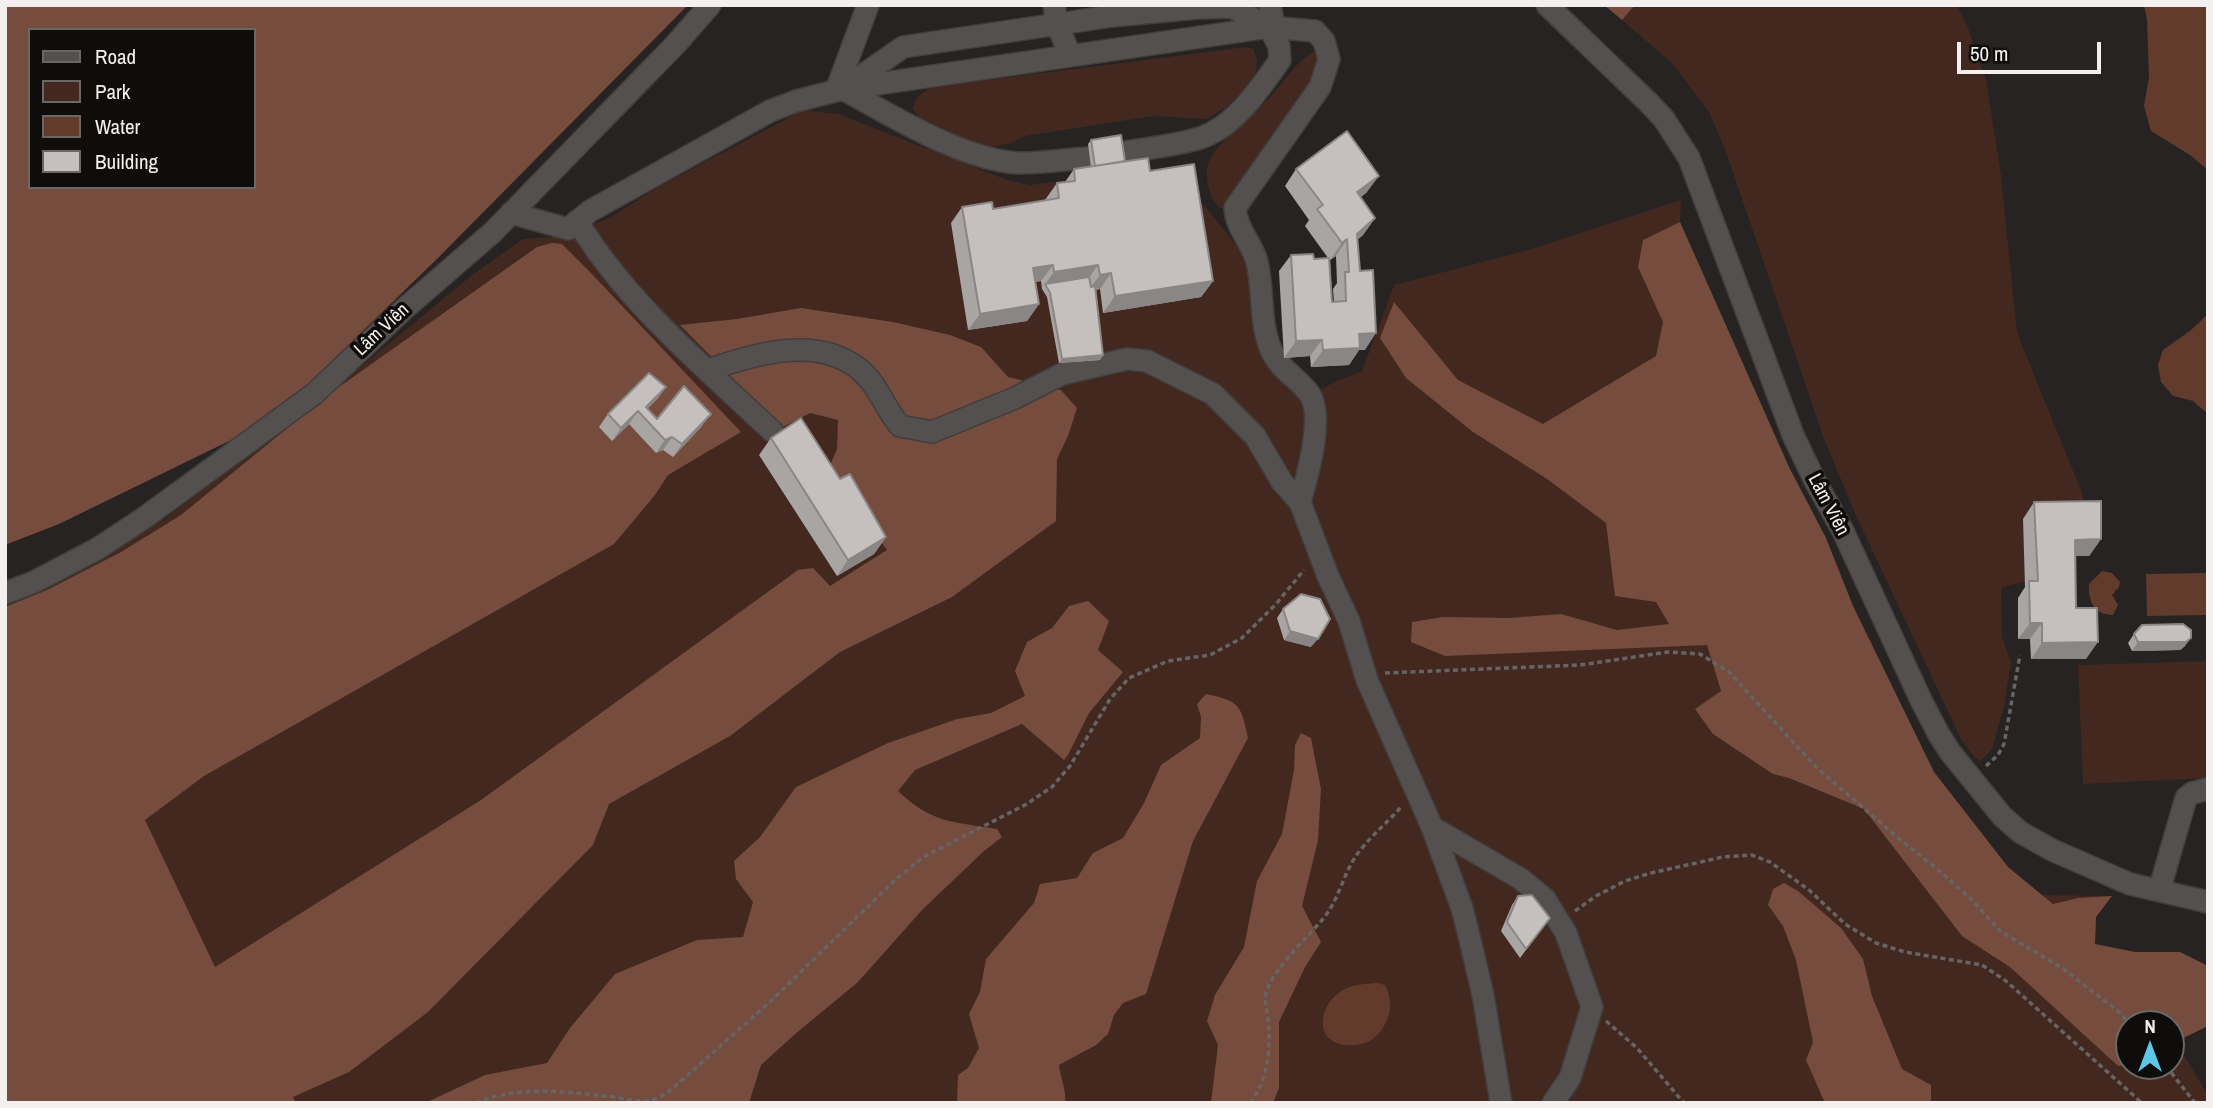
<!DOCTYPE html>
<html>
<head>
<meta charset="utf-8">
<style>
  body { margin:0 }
  #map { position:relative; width:2213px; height:1108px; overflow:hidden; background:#262322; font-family:"Archivo Narrow",sans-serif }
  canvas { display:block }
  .frame { position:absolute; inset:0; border:7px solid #f3f0ef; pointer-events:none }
  .legend { position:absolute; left:28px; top:28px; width:228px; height:161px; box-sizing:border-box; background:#0e0d0c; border:2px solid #6a6867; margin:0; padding:9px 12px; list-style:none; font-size:21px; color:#f3f0ef }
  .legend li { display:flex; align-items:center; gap:14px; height:35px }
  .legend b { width:35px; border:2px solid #6a6867 }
  .north { position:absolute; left:2115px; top:1010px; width:70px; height:70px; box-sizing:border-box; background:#0e0d0c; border:2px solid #6a6867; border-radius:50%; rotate:0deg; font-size:19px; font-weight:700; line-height:28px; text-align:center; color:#f3f0ef }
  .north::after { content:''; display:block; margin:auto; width:24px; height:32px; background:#5dc7e8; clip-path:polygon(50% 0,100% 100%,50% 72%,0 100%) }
  .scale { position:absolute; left:1957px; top:42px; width:144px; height:32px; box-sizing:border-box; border:4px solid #f3f0ef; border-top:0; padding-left:9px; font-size:21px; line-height:24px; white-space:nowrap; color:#f3f0ef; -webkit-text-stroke:5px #0e0d0c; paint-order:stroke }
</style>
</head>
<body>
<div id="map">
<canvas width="2213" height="1108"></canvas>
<div class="frame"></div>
<ul class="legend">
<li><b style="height:9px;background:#54504f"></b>Road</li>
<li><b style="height:19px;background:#42281f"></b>Park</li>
<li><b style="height:19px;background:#623b2c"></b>Water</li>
<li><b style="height:19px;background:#c5c0be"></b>Building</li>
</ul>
<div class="north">N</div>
<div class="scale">50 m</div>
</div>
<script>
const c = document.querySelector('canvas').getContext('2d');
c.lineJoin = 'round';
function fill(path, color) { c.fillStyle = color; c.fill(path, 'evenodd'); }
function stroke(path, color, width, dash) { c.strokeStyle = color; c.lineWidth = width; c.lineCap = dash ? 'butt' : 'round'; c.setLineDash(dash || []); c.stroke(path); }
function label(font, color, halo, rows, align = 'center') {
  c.font = font + ' "Archivo Narrow",sans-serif'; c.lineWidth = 7; c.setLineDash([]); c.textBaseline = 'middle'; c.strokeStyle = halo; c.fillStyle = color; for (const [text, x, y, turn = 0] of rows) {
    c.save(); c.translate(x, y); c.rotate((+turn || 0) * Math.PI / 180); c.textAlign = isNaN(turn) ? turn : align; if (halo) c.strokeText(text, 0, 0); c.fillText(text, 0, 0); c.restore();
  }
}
fill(new Path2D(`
  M 1635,5 L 1957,5 L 1968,28 L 1986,80 L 2001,175 L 2017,333 L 2081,490 L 2089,518 L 2023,519 L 2025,581 L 2001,588 L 2002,637 L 2011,662 L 2004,707 L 1992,749 L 1981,761 L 1975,758 L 1962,741 L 1857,518 L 1824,439 L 1725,149 L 1709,112 L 1673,64 L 1622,20 Z
  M 1246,47 L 1253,49 L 1257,60 L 1256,72 L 1247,89 L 1225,108 L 1207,119 L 1154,116 L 1025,136 L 1009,144 L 982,148 L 929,124 L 917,115 L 913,108 C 918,89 932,88 949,85 Z
  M 1319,49 L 1319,62 L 1312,82 L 1230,212 C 1209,208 1202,176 1210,159 C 1221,139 1253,115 1270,97 C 1285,81 1298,58 1319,49 Z
  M 803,110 L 838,114 L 1010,181 L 1030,185 L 1173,167 L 1253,266 L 1253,294 L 1303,400 L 1336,381 L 1362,371 L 1394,285 L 1528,250 L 1681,200 L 1680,222 L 1789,467 L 1826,538 L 1853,606 L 1934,772 L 2008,867 L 2042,895 L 2112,896 L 2096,917 L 2095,944 L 2135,952 L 2180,952 L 2208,966 L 2208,1026 L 2176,1042 L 2208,1095 L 2208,1103 L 5,1103 L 5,600 L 85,563 L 166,518 L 358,369 L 472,275 L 523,239 L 562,236 L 609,218 L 660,186 ZM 2129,1024 L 2171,1024 L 2171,1066 L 2129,1066 Z
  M 2208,661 L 2208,778 L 2083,784 L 2078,665 Z`), '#42281f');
fill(new Path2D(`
  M 5,5 L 688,5 L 439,257 L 270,421 L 59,524 L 5,545 ZM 30,30 L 254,30 L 254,187 L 30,187 Z
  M 1604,5 L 1635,5 L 1622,20 Z
  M 1680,222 L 1789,467 L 1826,538 L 1853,606 L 1934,772 L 2008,867 L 2053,904 L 2078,898 L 2112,896 L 2096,917 L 2095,944 L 2135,952 L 2180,952 L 2208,966 L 2208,1026 L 2171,1044 L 2171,1024 L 2129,1024 L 2129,1065 L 2118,1066 L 2010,967 L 1962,936 L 1864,809 L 1789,778 L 1773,774 L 1713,734 L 1695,709 L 1721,691 L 1707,645 L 1445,656 L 1411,642 L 1412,622 L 1443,617 L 1509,618 L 1561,614 L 1617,630 L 1669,624 L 1656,602 L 1615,596 L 1606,523 L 1547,479 L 1473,432 L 1406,378 L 1380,338 L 1394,302 L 1458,380 L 1543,424 L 1656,356 L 1663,322 L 1638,267 L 1643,240 Z
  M 552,243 L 562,244 L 591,273 L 741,432 L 668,475 L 655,495 L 614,544 L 204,776 L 145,820 L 215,967 L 481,800 L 798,570 L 813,568 L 830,586 L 887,550 L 828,470 L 837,449 L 838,420 L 810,413 L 781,428 L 680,325 L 737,319 L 801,308 L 893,322 L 950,335 L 981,347 L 1008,377 L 1061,390 L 1077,408 L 1068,436 L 1057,459 L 1056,521 L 952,597 L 840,652 L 730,736 L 609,804 L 593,845 L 428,1012 L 349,1072 L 293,1097 L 296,1103 L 5,1103 L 5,607 L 47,590 L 121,552 L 181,515 L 329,394 L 537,247 Z
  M 1088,601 L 1109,621 L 1098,650 L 1123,672 L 1089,713 L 1068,755 L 1064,760 L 1022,724 L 915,770 L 898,791 C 931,823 954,822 997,829 L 1002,837 L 984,851 L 922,910 L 858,982 L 794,1035 L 761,1065 L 749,1103 L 425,1103 L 485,1075 L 547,1063 L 570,1028 L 615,974 L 697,940 L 743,937 L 753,902 L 736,879 L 734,861 L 760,837 L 796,787 L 888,743 L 957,719 L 991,713 L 1025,696 L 1015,671 L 1027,642 L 1052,628 L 1069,606 Z
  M 1206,694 C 1240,701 1241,705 1248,738 L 1193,841 L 1146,994 L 1123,1003 L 1114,1015 L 1108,1034 L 1096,1045 L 1059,1065 C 1060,1077 1067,1091 1065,1103 L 957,1103 L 958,1075 L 968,1068 L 979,1048 L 969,1014 L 980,992 L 986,959 L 1034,903 L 1040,884 L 1077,878 L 1093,853 L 1123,838 L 1144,803 L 1161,765 L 1200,738 L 1201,717 L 1197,704 Z
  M 1301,733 L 1311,738 L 1321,789 L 1318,840 L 1302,906 L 1321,942 L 1305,967 L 1279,1022 L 1279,1088 L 1273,1103 L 1211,1103 L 1218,1045 L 1207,1021 L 1215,995 L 1244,947 L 1257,881 L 1282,834 L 1294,770 L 1295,745 Z
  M 1784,883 L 1798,891 L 1841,928 L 1863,959 L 1872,996 L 1902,1069 L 1931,1085 L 1931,1103 L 1825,1103 L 1806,1060 L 1813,1042 L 1796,960 L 1783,926 L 1768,905 L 1773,889 Z`), '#754c3d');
fill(new Path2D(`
  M 2144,5 L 2208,5 L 2208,170 L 2190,155 L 2151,131 L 2144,106 L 2149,77 L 2147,20 Z
  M 2208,314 L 2208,414 L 2193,401 L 2173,396 L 2161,382 L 2158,365 L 2163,350 L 2191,330 Z
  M 2102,571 L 2112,573 L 2120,582 L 2119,587 L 2112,595 L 2118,605 L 2113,615 C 2094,615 2088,601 2089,584 Z
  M 2208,573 L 2208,615 L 2147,616 L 2146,574 Z
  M 1377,983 L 1385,985 C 1392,998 1392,1014 1384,1026 C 1376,1038 1369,1044 1354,1045 C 1311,1048 1317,1003 1345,989 C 1355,984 1366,984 1377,983 Z`), '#623b2c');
const minor = new Path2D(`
  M 1054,5 L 1057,24 L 1070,55
  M 1270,5 L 1274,27
  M 1547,5 L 1649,103 L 1664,119 L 1689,158 L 1793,435 L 1815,481 L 1843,531 L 1920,698 L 1938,733 L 1950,752 L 2002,816 L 2020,832 L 2052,850 L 2130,884 L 2208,902
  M 836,91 L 868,5
  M 1090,158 C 1067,159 1043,163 1020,163 C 964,161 892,116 843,89 L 903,47 L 1112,16 L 1197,8 L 1232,7 L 1269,27 L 1279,46 L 1280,60 C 1260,88 1235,127 1200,138 C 1175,146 1146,148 1120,153
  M 511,213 L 568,229 L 590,211 L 770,111 L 796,101 L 843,89 L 1269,27 L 1315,31 L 1324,41 L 1329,59 L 1320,87 L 1235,208 C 1236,228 1252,243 1257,262 C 1264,291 1259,325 1272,352 C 1280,369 1297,378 1308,392 C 1326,413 1307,477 1300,502
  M 577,221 C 627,303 703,366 772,431
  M 708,370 C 754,354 816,335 859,369 C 878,384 885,409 900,426 L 932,432 L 1015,398 L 1062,374 L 1127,359 L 1147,361 L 1213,394 L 1255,436 L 1282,482 L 1300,502 L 1328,576 L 1349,621 L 1367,680 L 1432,827 L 1462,908 L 1471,944 L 1483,995 L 1501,1103
  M 5,593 L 34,582 L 97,549 L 144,518 L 314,394 L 403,310 L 493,232 L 675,45 L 710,5
  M 1432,827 L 1521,879 L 1545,899 L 1566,933 L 1592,1007 L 1570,1078 L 1553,1103
  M 2159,891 L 2186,798 L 2192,793 L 2208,789`);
stroke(minor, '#413e3d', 24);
stroke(new Path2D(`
  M 1385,673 L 1580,665 L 1668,652 L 1700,654 L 1729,672 L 1815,766 L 1897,837 L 1942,873 L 1972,900 L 2000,931 L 2065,970 L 2119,1012 L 2130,1024
  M 1986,766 L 1998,755 L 2004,744 L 2020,655
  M 1575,911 L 1596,896 L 1625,881 L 1651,873 L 1723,857 L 1752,855 L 1770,862 L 1809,890 L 1845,924 L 1876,943 L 1905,952 L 1982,965 L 2006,981 L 2142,1103
  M 1606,1021 L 1637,1048 L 1684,1103
  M 2166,1066 L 2195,1103
  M 476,1103 C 516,1086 562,1091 605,1096 C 618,1097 635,1102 648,1101 C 657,1100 665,1094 672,1089 L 771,1001 L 895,880 L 923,857 L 1025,805 L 1052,787 L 1070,766 L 1110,699 L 1129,678 L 1168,661 L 1210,655 L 1242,638 L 1276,604 L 1304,570
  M 1250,1103 C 1268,1081 1271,1048 1268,1021 C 1267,1008 1262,998 1269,985 C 1282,959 1308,938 1326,915 C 1340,896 1344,872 1358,853 C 1371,836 1388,822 1402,806`), '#676463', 3.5, [5, 3.5]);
stroke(minor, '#54504f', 21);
fill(new Path2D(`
  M 1091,140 L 1125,161 L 1150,171 L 1213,281 L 1201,297 L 1103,313 L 1100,289 L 1096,290 L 1103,355 L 1100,360 L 1059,363 L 1047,297 L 1042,289 L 1041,281 L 1035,282 L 1039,304 L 1027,321 L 968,330 L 951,223 L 962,207 L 993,209 L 1045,200 L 1057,183 L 1065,182 L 1074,169 L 1091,167 L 1088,144 Z
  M 1296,169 L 1367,192 L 1361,197 L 1375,218 L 1363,235 L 1357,240 L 1365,350 L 1359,350 L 1349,365 L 1311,367 L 1310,356 L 1284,358 L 1279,271 L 1291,255 L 1314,259 L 1328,258 L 1305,226 L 1309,220 L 1285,186 ZM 1336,256 L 1337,283 L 1333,289 L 1334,302 L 1332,302 L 1330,260 Z
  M 666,387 L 657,399 L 647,409 L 657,419 L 702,426 L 673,457 L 663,450 L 656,453 L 629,424 L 612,441 L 599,427 L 608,414 Z
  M 771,438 L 840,479 L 886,537 L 874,554 L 837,576 L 759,455 Z
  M 2034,502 L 2101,539 L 2089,556 L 2075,556 L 2076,608 L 2086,659 L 2031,659 L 2030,639 L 2018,639 L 2018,598 L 2025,587 L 2023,519 Z
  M 1283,609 L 1311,647 L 1284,640 L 1277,618 Z
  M 2134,634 L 2185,646 L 2180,650 L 2132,651 L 2128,643 Z
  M 1518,896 L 1550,918 L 1520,958 L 1501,931 L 1512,905 Z`), '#a9a5a3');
fill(new Path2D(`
  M 1379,176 L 1367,192 L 1345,209 L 1357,192 Z
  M 1375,218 L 1363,235 L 1348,248 L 1357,234 Z
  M 1347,239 L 1336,256 L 1330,260 L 1342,243 Z
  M 1053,265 L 1041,281 L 1021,285 L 1033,268 Z
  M 1098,265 L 1086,282 L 1045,284 L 1054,272 Z
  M 1111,273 L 1100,289 L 1088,291 L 1100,275 Z
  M 1213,281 L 1201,297 L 1103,313 L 1115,296 Z
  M 1039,304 L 1027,321 L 968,330 L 980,314 Z
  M 1376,333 L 1365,350 L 1359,350 L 1349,365 L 1311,367 L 1323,350 L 1359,334 Z
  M 1322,340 L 1310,356 L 1284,358 L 1296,341 Z
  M 1103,355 L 1100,360 L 1059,363 L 1062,359 Z
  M 666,387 L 657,399 L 641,415 L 646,407 Z
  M 638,411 L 629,424 L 612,441 L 621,428 Z
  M 711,414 L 702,426 L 673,457 L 682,444 Z
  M 672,437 L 663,450 L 656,453 L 665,440 Z
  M 886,537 L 874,554 L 837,576 L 848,560 Z
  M 2101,539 L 2089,556 L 2063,556 L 2075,540 Z
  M 2030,623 L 2042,623 L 2030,639 L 2018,639 Z
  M 1290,631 L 1318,639 L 1311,647 L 1284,640 Z
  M 2191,638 L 2185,646 L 2180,650 L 2132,651 L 2138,642 Z
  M 2098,642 L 2086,659 L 2031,659 L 2042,643 Z`), '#8a8685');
const building = new Path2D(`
  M 1347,131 L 1379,176 L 1357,192 L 1375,218 L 1357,234 L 1360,271 L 1373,270 L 1376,333 L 1359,334 L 1360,348 L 1323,350 L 1322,340 L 1296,341 L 1291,255 L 1313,254 L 1314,259 L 1329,258 L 1332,302 L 1346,301 L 1345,272 L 1349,272 L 1347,239 L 1342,243 L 1317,209 L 1323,205 L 1296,169 Z
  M 1121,135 L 1125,161 L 1095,166 L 1091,140 Z
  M 1148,158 L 1150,171 L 1194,164 L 1213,281 L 1115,296 L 1111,273 L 1100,275 L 1098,265 L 1054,272 L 1053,265 L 1033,268 L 1039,304 L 980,314 L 962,207 L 992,202 L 993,209 L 1059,198 L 1057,183 L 1075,181 L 1074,169 Z
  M 1089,277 L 1091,287 L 1095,286 L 1103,355 L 1062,359 L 1050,293 L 1045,284 Z
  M 649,373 L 666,387 L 646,407 L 657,419 L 684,386 L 711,414 L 682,444 L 672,437 L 665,440 L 638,411 L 621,428 L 608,414 Z
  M 801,418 L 840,479 L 850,474 L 886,537 L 848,560 L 771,438 Z
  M 2101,501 L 2101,539 L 2075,540 L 2076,608 L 2097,608 L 2098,642 L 2042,643 L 2042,623 L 2030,623 L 2029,581 L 2038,581 L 2034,502 Z
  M 1301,594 L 1320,599 L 1330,619 L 1318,639 L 1290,631 L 1283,609 Z
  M 2183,624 L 2191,630 L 2191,638 L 2186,642 L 2138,642 L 2134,634 L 2142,625 Z
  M 1532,895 L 1550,918 L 1526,949 L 1507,922 L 1518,896 Z`);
fill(building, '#c5c0be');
stroke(building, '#8a8685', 2);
label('19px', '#f3f0ef', '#0e0d0c', [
  ["Lâm Viên",382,330,-43],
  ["Lâm Viên",1828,505,62]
]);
</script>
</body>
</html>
